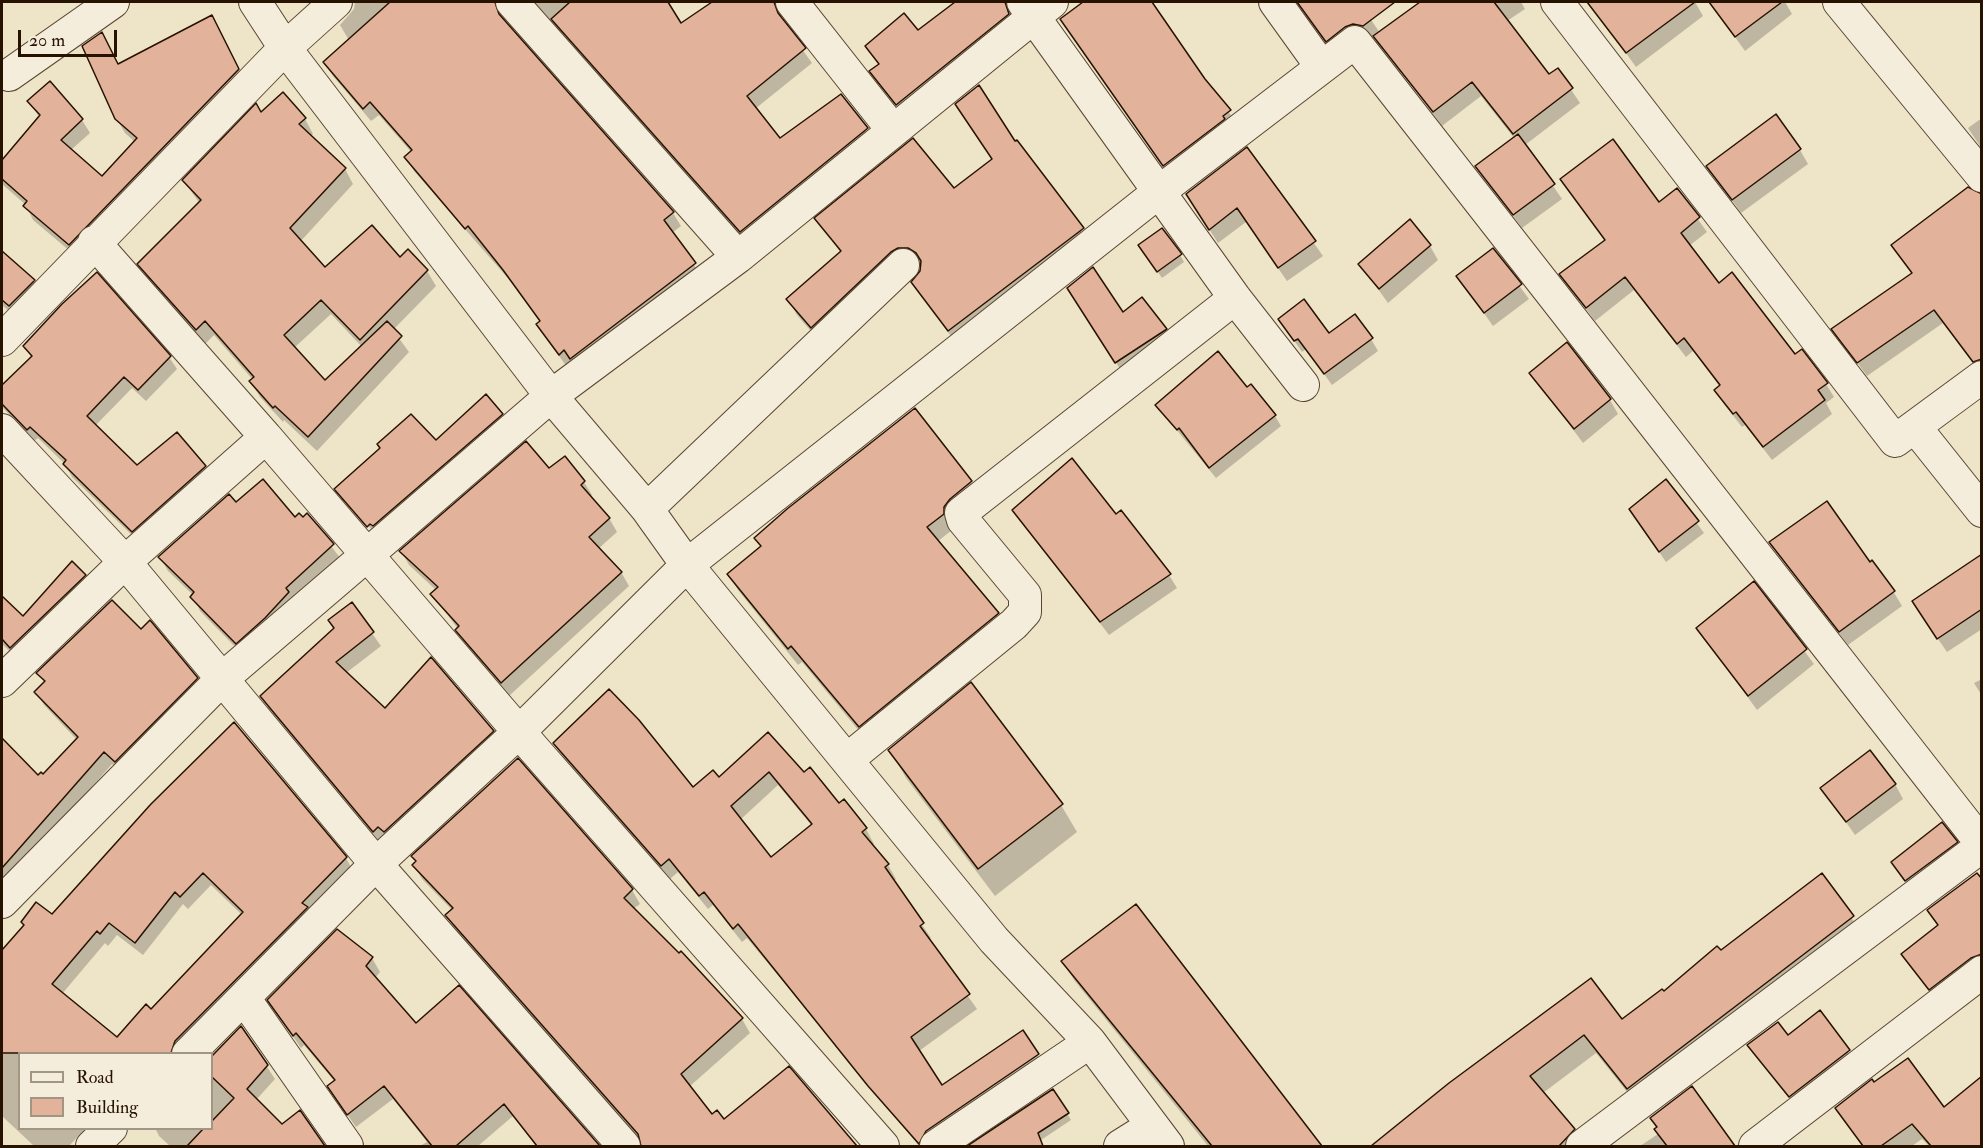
<!DOCTYPE html>
<html>
<head>
<meta charset="utf-8">
<style>
  body { margin:0 }
  #map { position:relative; width:1983px; height:1148px; overflow:hidden; background:#eee4c8; font-family:"IM FELL Double Pica",serif }
  canvas { display:block }
  .frame { position:absolute; inset:0; border:3px solid #271200; pointer-events:none }
  .legend { position:absolute; left:18px; top:1052px; width:195px; height:78px; box-sizing:border-box; background:#f4eddb; border:2px solid #a29583; margin:0; padding:8px 10px; list-style:none; font-size:18px; color:#271200 }
  .legend li { display:flex; align-items:center; gap:12px; height:30px }
  .legend b { width:30px; border:2px solid #a29583 }
  .scale { position:absolute; left:18px; top:30px; width:99px; height:27px; box-sizing:border-box; border:3px solid #271200; border-top:0; padding-left:8px; font-size:18px; line-height:21px; white-space:nowrap; color:#271200; -webkit-text-stroke:4px #f4eddb; paint-order:stroke }
</style>
</head>
<body>
<div id="map">
<canvas width="1983" height="1148"></canvas>
<div class="frame"></div>
<ul class="legend">
<li><b style="height:8px;background:#f4eddb"></b>Road</li>
<li><b style="height:16px;background:#e2b29a"></b>Building</li>
</ul>
<div class="scale">20 m</div>
</div>
<script>
const c = document.querySelector('canvas').getContext('2d');
c.lineJoin = 'round';
function fill(path, color) { c.fillStyle = color; c.fill(path, 'evenodd'); }
function stroke(path, color, width, dash) { c.strokeStyle = color; c.lineWidth = width; c.lineCap = dash ? 'butt' : 'round'; c.setLineDash(dash || []); c.stroke(path); }
fill(new Path2D(`
  M 355,2 L 508,2 L 502,11 L 502,20 L 673,213 L 681,226 L 672,233 L 703,278 L 567,367 L 546,338 L 538,324 L 541,322 L 513,284 L 414,171 L 406,157 L 412,153 L 379,115 L 371,121 L 333,76 L 325,63 L 350,42 L 340,25 L 354,9 Z
  M 532,2 L 618,2 L 631,17 L 654,2 L 666,2 L 681,25 L 716,2 L 777,2 L 782,11 L 781,20 L 812,63 L 755,109 L 780,140 L 841,96 L 875,142 L 749,245 Z
  M 957,2 L 1006,2 L 1012,11 L 1015,26 L 904,116 L 871,72 L 879,65 L 867,46 L 917,32 Z
  M 1087,2 L 1150,2 L 1240,128 L 1174,183 L 1062,19 Z
  M 1294,2 L 1359,2 L 1380,33 L 1371,40 L 1335,55 Z
  M 1420,2 L 1521,2 L 1525,9 L 1507,21 L 1549,76 L 1558,70 L 1580,103 L 1525,145 L 1562,199 L 1522,228 L 1477,166 L 1514,138 L 1481,96 L 1442,126 L 1410,81 L 1454,49 Z
  M 1608,2 L 1695,2 L 1703,16 L 1636,67 L 1596,11 Z
  M 1710,2 L 1785,2 L 1792,14 L 1745,51 Z
  M 219,30 L 246,83 L 77,257 L 33,220 L 26,205 L 2,184 L 2,162 L 39,117 L 29,101 L 49,83 L 82,120 L 90,133 L 71,150 L 103,178 L 135,142 L 125,133 L 117,119 L 118,65 Z
  M 261,114 L 305,119 L 313,134 L 310,137 L 345,169 L 353,184 L 300,242 L 325,269 L 427,271 L 436,286 L 393,330 L 409,352 L 317,451 L 284,420 L 283,422 L 260,397 L 251,382 L 253,380 L 214,335 L 205,344 L 148,279 L 139,264 L 200,204 L 184,181 ZM 331,314 L 362,347 L 325,382 L 294,348 Z
  M 1982,118 L 1982,149 L 1968,128 Z
  M 966,120 L 1017,142 L 1091,245 L 958,346 L 913,283 L 921,271 L 922,266 L 918,263 L 821,343 L 797,315 L 788,299 L 841,253 L 816,218 L 954,190 L 993,160 Z
  M 1247,149 L 1323,256 L 1287,281 L 1246,222 L 1218,243 L 1196,209 Z
  M 1800,150 L 1808,164 L 1741,213 L 1708,166 Z
  M 1562,179 L 1659,204 L 1677,190 L 1707,232 L 1689,246 L 1719,285 L 1826,384 L 1834,397 L 1826,403 L 1832,414 L 1772,460 L 1745,425 L 1742,427 L 1724,404 L 1716,390 L 1720,387 L 1693,351 L 1686,357 L 1634,290 L 1595,321 L 1561,275 L 1605,241 Z
  M 1982,195 L 1982,363 L 1976,367 L 1943,323 L 1867,376 L 1833,329 L 1913,275 L 1893,245 Z
  M 1430,246 L 1438,260 L 1388,303 L 1360,264 Z
  M 1493,250 L 1529,299 L 1493,326 L 1458,276 Z
  M 1144,252 L 1180,255 L 1184,262 L 1162,278 Z
  M 3,254 L 33,281 L 42,296 L 18,319 L 2,305 Z
  M 1075,298 L 1165,330 L 1171,340 L 1122,372 Z
  M 1280,320 L 1329,335 L 1371,339 L 1378,351 L 1332,385 L 1306,349 L 1302,352 Z
  M 25,347 L 169,357 L 177,369 L 146,401 L 132,388 L 95,426 L 136,467 L 205,467 L 212,479 L 140,543 L 72,477 L 65,464 L 38,438 L 34,441 L 2,407 L 2,387 L 32,358 Z
  M 1531,373 L 1610,400 L 1618,414 L 1583,443 Z
  M 1157,406 L 1275,416 L 1281,426 L 1216,478 Z
  M 915,410 L 971,482 L 980,499 L 952,530 L 937,542 L 998,614 L 1007,630 L 869,743 L 802,662 L 798,665 L 738,590 L 729,574 L 761,547 L 756,538 Z
  M 502,414 L 510,429 L 376,540 L 344,502 L 370,533 L 373,531 L 346,501 L 343,501 L 336,489 Z
  M 1071,461 L 1116,516 L 1169,575 L 1177,588 L 1109,635 L 1014,510 Z
  M 549,470 L 584,482 L 592,495 L 590,497 L 609,518 L 617,532 L 598,549 L 621,572 L 629,586 L 509,696 L 465,644 L 458,629 L 432,594 L 436,590 L 409,565 L 401,551 Z
  M 1666,481 L 1704,533 L 1666,562 L 1637,520 Z
  M 236,504 L 303,519 L 307,515 L 341,559 L 244,656 L 200,611 L 193,595 L 168,571 L 160,557 Z
  M 1771,543 L 1870,564 L 1893,591 L 1902,606 L 1848,645 Z
  M 1982,567 L 1982,629 L 1947,652 L 1922,616 Z
  M 85,576 L 92,589 L 19,660 L 2,644 L 2,597 L 21,621 Z
  M 1754,583 L 1814,664 L 1757,710 L 1698,628 Z
  M 351,604 L 381,646 L 346,673 L 385,711 L 493,731 L 500,744 L 381,844 L 269,709 L 262,696 L 335,629 Z
  M 141,631 L 197,679 L 204,692 L 123,774 L 112,764 L 2,890 L 2,740 L 39,777 L 43,776 L 77,740 L 44,705 L 36,692 L 45,684 L 38,673 Z
  M 1982,679 L 1982,696 L 1974,683 Z
  M 768,734 L 803,774 L 839,805 L 844,801 L 866,829 L 874,844 L 871,846 L 888,865 L 896,879 L 893,882 L 931,938 L 928,940 L 977,1009 L 919,1051 L 942,1087 L 1023,1032 L 1046,1069 L 933,1146 L 919,1146 L 747,938 L 742,942 L 713,905 L 708,909 L 678,872 L 670,879 L 563,758 L 555,743 L 693,789 L 719,779 ZM 778,785 L 812,826 L 770,859 L 740,820 Z
  M 890,750 L 1061,805 L 1077,832 L 995,896 L 906,778 Z
  M 518,760 L 632,890 L 640,904 L 633,909 L 679,955 L 681,953 L 742,1019 L 750,1033 L 689,1087 L 711,1116 L 724,1121 L 844,1131 L 855,1146 L 643,1146 L 643,1143 L 454,928 L 447,915 L 452,910 L 422,879 L 414,865 L 417,863 L 413,856 Z
  M 1895,784 L 1903,799 L 1855,835 L 1822,788 Z
  M 152,805 L 346,858 L 353,871 L 183,1054 L 20,1054 L 20,1128 L 86,1128 L 69,1146 L 34,1146 L 2,1116 L 2,952 L 25,926 L 52,917 ZM 211,885 L 242,915 L 151,1011 L 146,1006 L 116,1037 L 62,994 L 105,943 L 108,946 L 117,935 L 143,955 L 183,904 L 188,909 Z
  M 1956,843 L 1960,849 L 1910,887 L 1897,869 Z
  M 1822,875 L 1864,936 L 1639,1107 L 1596,1053 L 1543,1093 L 1574,1130 L 1583,1146 L 1373,1146 L 1450,1084 L 1621,1021 L 1664,994 Z
  M 1982,881 L 1982,973 L 1939,1005 L 1903,955 L 1938,927 L 1929,910 Z
  M 1136,906 L 1321,1146 L 1208,1146 L 1074,980 L 1063,962 Z
  M 372,958 L 380,972 L 375,978 L 416,1026 L 458,987 L 598,1146 L 536,1146 L 513,1116 L 478,1146 L 420,1146 L 427,1142 L 393,1099 L 356,1127 L 337,1100 L 335,1082 L 304,1045 L 301,1048 L 277,1013 Z
  M 1820,1012 L 1857,1065 L 1798,1110 L 1749,1045 L 1788,1037 Z
  M 241,1028 L 275,1079 L 256,1100 L 282,1126 L 299,1112 L 324,1146 L 170,1146 L 159,1136 L 155,1128 L 212,1128 L 212,1056 Z
  M 1982,1078 L 1982,1146 L 1929,1146 L 1922,1139 L 1912,1146 L 1862,1146 L 1837,1108 L 1944,1109 Z
  M 1692,1088 L 1733,1146 L 1640,1146 L 1658,1134 L 1652,1118 Z
  M 1053,1091 L 1071,1120 L 1041,1140 L 1041,1146 L 970,1146 Z`), '#0003');
const building = new Path2D(`
  M 390,2 L 495,2 L 499,14 L 674,212 L 664,220 L 696,263 L 570,359 L 564,350 L 559,355 L 536,324 L 540,321 L 503,270 L 468,226 L 465,229 L 404,157 L 412,150 L 370,102 L 363,109 L 323,62 Z
  M 570,2 L 668,2 L 681,23 L 712,2 L 774,2 L 778,13 L 806,48 L 747,96 L 780,138 L 841,94 L 868,128 L 740,232 L 551,19 Z
  M 955,2 L 1005,2 L 1009,14 L 896,105 L 869,71 L 879,64 L 865,46 L 904,13 L 918,30 Z
  M 1083,2 L 1152,2 L 1205,79 L 1231,110 L 1223,116 L 1225,119 L 1163,166 L 1060,19 Z
  M 1297,2 L 1395,2 L 1363,26 L 1353,24 L 1345,27 L 1326,42 Z
  M 1420,2 L 1494,2 L 1549,74 L 1558,68 L 1573,88 L 1513,134 L 1472,82 L 1433,112 L 1373,36 Z
  M 1587,2 L 1695,2 L 1626,53 Z
  M 1709,2 L 1782,2 L 1735,37 Z
  M 212,15 L 239,69 L 69,245 L 23,206 L 27,201 L 2,179 L 2,160 L 40,115 L 27,101 L 50,81 L 83,119 L 61,140 L 102,176 L 137,138 L 115,119 L 82,46 L 102,32 L 118,64 Z
  M 979,85 L 1015,141 L 1017,140 L 1084,228 L 948,331 L 911,282 L 920,271 L 921,261 L 916,253 L 908,248 L 898,248 L 891,252 L 811,328 L 786,299 L 841,251 L 814,218 L 913,138 L 954,188 L 992,159 L 955,104 Z
  M 283,92 L 306,118 L 299,124 L 346,168 L 290,228 L 325,267 L 372,225 L 400,257 L 408,249 L 428,270 L 360,340 L 321,300 L 284,335 L 325,380 L 387,321 L 402,336 L 308,437 L 275,406 L 273,408 L 249,381 L 254,377 L 205,321 L 196,330 L 137,264 L 201,200 L 182,180 L 256,103 L 261,112 Z
  M 1776,114 L 1801,149 L 1732,200 L 1706,166 Z
  M 1518,134 L 1555,184 L 1513,215 L 1475,166 Z
  M 1613,139 L 1659,202 L 1677,188 L 1700,217 L 1681,233 L 1719,283 L 1732,272 L 1795,354 L 1802,349 L 1828,383 L 1818,390 L 1825,400 L 1763,447 L 1736,412 L 1733,414 L 1714,390 L 1720,385 L 1684,338 L 1677,344 L 1625,277 L 1586,308 L 1559,274 L 1605,240 L 1560,179 Z
  M 1247,147 L 1316,241 L 1278,268 L 1237,208 L 1209,230 L 1186,194 Z
  M 1968,187 L 1982,194 L 1982,359 L 1973,362 L 1934,310 L 1857,363 L 1831,329 L 1912,273 L 1891,245 Z
  M 1410,219 L 1431,245 L 1379,289 L 1358,264 Z
  M 1162,228 L 1182,254 L 1157,272 L 1138,245 Z
  M 1493,248 L 1522,284 L 1484,313 L 1456,276 Z
  M 2,251 L 35,280 L 9,306 L 2,300 Z
  M 1093,267 L 1123,312 L 1142,297 L 1167,329 L 1115,363 L 1067,288 Z
  M 97,272 L 171,356 L 138,390 L 124,377 L 87,416 L 137,465 L 177,432 L 206,466 L 132,532 L 63,464 L 66,460 L 30,427 L 27,430 L 2,404 L 2,385 L 32,356 L 23,346 L 62,304 Z
  M 1304,299 L 1329,333 L 1355,314 L 1373,338 L 1324,374 L 1298,339 L 1294,341 L 1278,319 Z
  M 1567,342 L 1611,399 L 1574,429 L 1529,373 Z
  M 1218,351 L 1247,387 L 1251,384 L 1276,415 L 1209,468 L 1179,428 L 1177,430 L 1155,405 Z
  M 486,394 L 503,414 L 373,526 L 370,524 L 367,527 L 334,489 L 380,448 L 377,444 L 411,414 L 436,440 Z
  M 915,408 L 972,481 L 950,499 L 944,507 L 944,514 L 927,527 L 999,613 L 859,727 L 791,646 L 788,649 L 727,574 L 761,546 L 754,538 L 787,509 Z
  M 526,441 L 549,468 L 565,456 L 585,481 L 581,485 L 610,518 L 589,537 L 622,572 L 501,683 L 455,630 L 459,626 L 430,594 L 438,587 L 399,551 Z
  M 1072,458 L 1116,514 L 1121,510 L 1171,574 L 1100,622 L 1012,510 Z
  M 263,479 L 295,517 L 299,513 L 303,517 L 307,513 L 334,544 L 286,588 L 289,592 L 265,618 L 236,644 L 190,597 L 194,592 L 158,557 L 229,494 L 236,502 Z
  M 1666,479 L 1699,521 L 1659,552 L 1629,509 Z
  M 1827,501 L 1870,562 L 1872,560 L 1895,591 L 1839,632 L 1769,542 Z
  M 1982,554 L 1982,609 L 1937,639 L 1912,601 Z
  M 72,561 L 86,575 L 10,648 L 2,639 L 2,596 L 23,616 Z
  M 1754,581 L 1807,649 L 1748,696 L 1696,628 Z
  M 112,600 L 141,629 L 150,620 L 198,678 L 115,762 L 104,752 L 2,868 L 2,738 L 38,775 L 41,772 L 43,774 L 78,737 L 34,692 L 45,681 L 36,673 Z
  M 352,602 L 374,632 L 336,662 L 385,708 L 431,657 L 494,731 L 384,832 L 378,827 L 373,832 L 260,696 L 334,628 L 328,620 Z
  M 971,682 L 1063,804 L 978,869 L 888,750 Z
  M 609,689 L 639,720 L 693,787 L 713,770 L 719,777 L 768,732 L 804,772 L 810,767 L 839,803 L 844,799 L 867,828 L 862,832 L 889,864 L 885,867 L 924,923 L 920,926 L 970,994 L 911,1037 L 942,1085 L 1023,1030 L 1039,1054 L 926,1131 L 919,1144 L 868,1086 L 738,924 L 733,929 L 704,892 L 699,896 L 669,859 L 661,866 L 553,743 ZM 769,772 L 812,824 L 771,857 L 731,806 Z
  M 234,722 L 347,857 L 302,903 L 308,907 L 175,1041 L 171,1053 L 2,1053 L 2,950 L 24,925 L 21,922 L 36,902 L 52,914 L 151,804 ZM 203,873 L 243,912 L 151,1009 L 146,1004 L 117,1037 L 52,984 L 97,931 L 100,934 L 109,923 L 135,943 L 175,892 L 180,897 Z
  M 1870,750 L 1896,784 L 1846,822 L 1820,788 Z
  M 518,758 L 633,889 L 624,898 L 679,953 L 681,951 L 743,1018 L 681,1074 L 712,1114 L 717,1110 L 724,1119 L 789,1066 L 857,1146 L 641,1146 L 638,1134 L 445,915 L 453,908 L 412,865 L 416,861 L 411,856 Z
  M 1942,822 L 1958,842 L 1905,881 L 1891,862 Z
  M 1822,873 L 1854,916 L 1627,1089 L 1584,1035 L 1530,1076 L 1575,1129 L 1559,1146 L 1371,1146 L 1449,1083 L 1591,978 L 1622,1019 L 1662,989 L 1664,991 L 1717,946 L 1721,950 Z
  M 1977,873 L 1982,879 L 1982,954 L 1971,958 L 1929,990 L 1901,954 L 1938,925 L 1927,910 Z
  M 1136,904 L 1322,1146 L 1212,1146 L 1061,961 Z
  M 337,929 L 373,957 L 366,966 L 416,1023 L 459,985 L 600,1146 L 537,1146 L 504,1104 L 456,1146 L 432,1146 L 384,1086 L 347,1115 L 327,1086 L 335,1080 L 296,1033 L 293,1036 L 267,1000 Z
  M 1820,1010 L 1850,1050 L 1789,1097 L 1747,1045 L 1778,1022 L 1788,1035 Z
  M 241,1026 L 268,1065 L 247,1089 L 282,1124 L 300,1110 L 325,1146 L 187,1146 L 204,1128 L 212,1128 L 212,1121 L 234,1098 L 212,1077 L 212,1056 Z
  M 1908,1058 L 1944,1107 L 1982,1076 L 1982,1146 L 1931,1146 L 1912,1124 L 1881,1146 L 1863,1146 L 1835,1108 L 1872,1079 L 1874,1082 Z
  M 1692,1086 L 1735,1146 L 1667,1146 L 1654,1129 L 1657,1127 L 1650,1118 Z
  M 1053,1089 L 1069,1113 L 1038,1133 L 1043,1146 L 967,1146 Z`);
fill(building, '#e2b29a');
stroke(building, '#271200', 1.5);
const minor = new Path2D(`
  M 255,2 L 285,48 L 551,396 L 647,509 L 687,565 L 994,940 L 1090,1042 L 1168,1146
  M 512,2 L 738,257
  M 792,2 L 892,129
  M 1023,2 L 1235,298 L 1303,385
  M 1275,2 L 1321,66
  M 1557,2 L 1895,441 L 1982,377
  M 1839,2 L 1982,176
  M 9,75 L 113,2
  M 2,340 L 285,48 L 336,2
  M 1915,427 L 1982,511
  M 2,430 L 125,562 L 376,864 L 624,1146
  M 266,437 L 519,732 L 883,1146
  M 647,509 L 903,265
  M 2,681 L 125,562 L 266,437 L 94,242
  M 848,759 L 1014,624 L 1025,612 L 1025,595 L 963,520 L 961,513 L 1235,298
  M 2,902 L 223,678 L 368,554 L 551,396 L 738,257 L 1052,2
  M 244,998 L 347,1146
  M 188,1054 L 376,864 L 519,732 L 687,565 L 1160,191 L 1355,42 L 1982,844
  M 92,1146 L 111,1128
  M 936,1146 L 1090,1042
  M 1120,1146 L 1152,1126
  M 1582,1146 L 1982,846
  M 1755,1146 L 1982,972`);
stroke(minor, '#594632', 34);
stroke(minor, '#f4eddb', 32);
</script>
</body>
</html>
